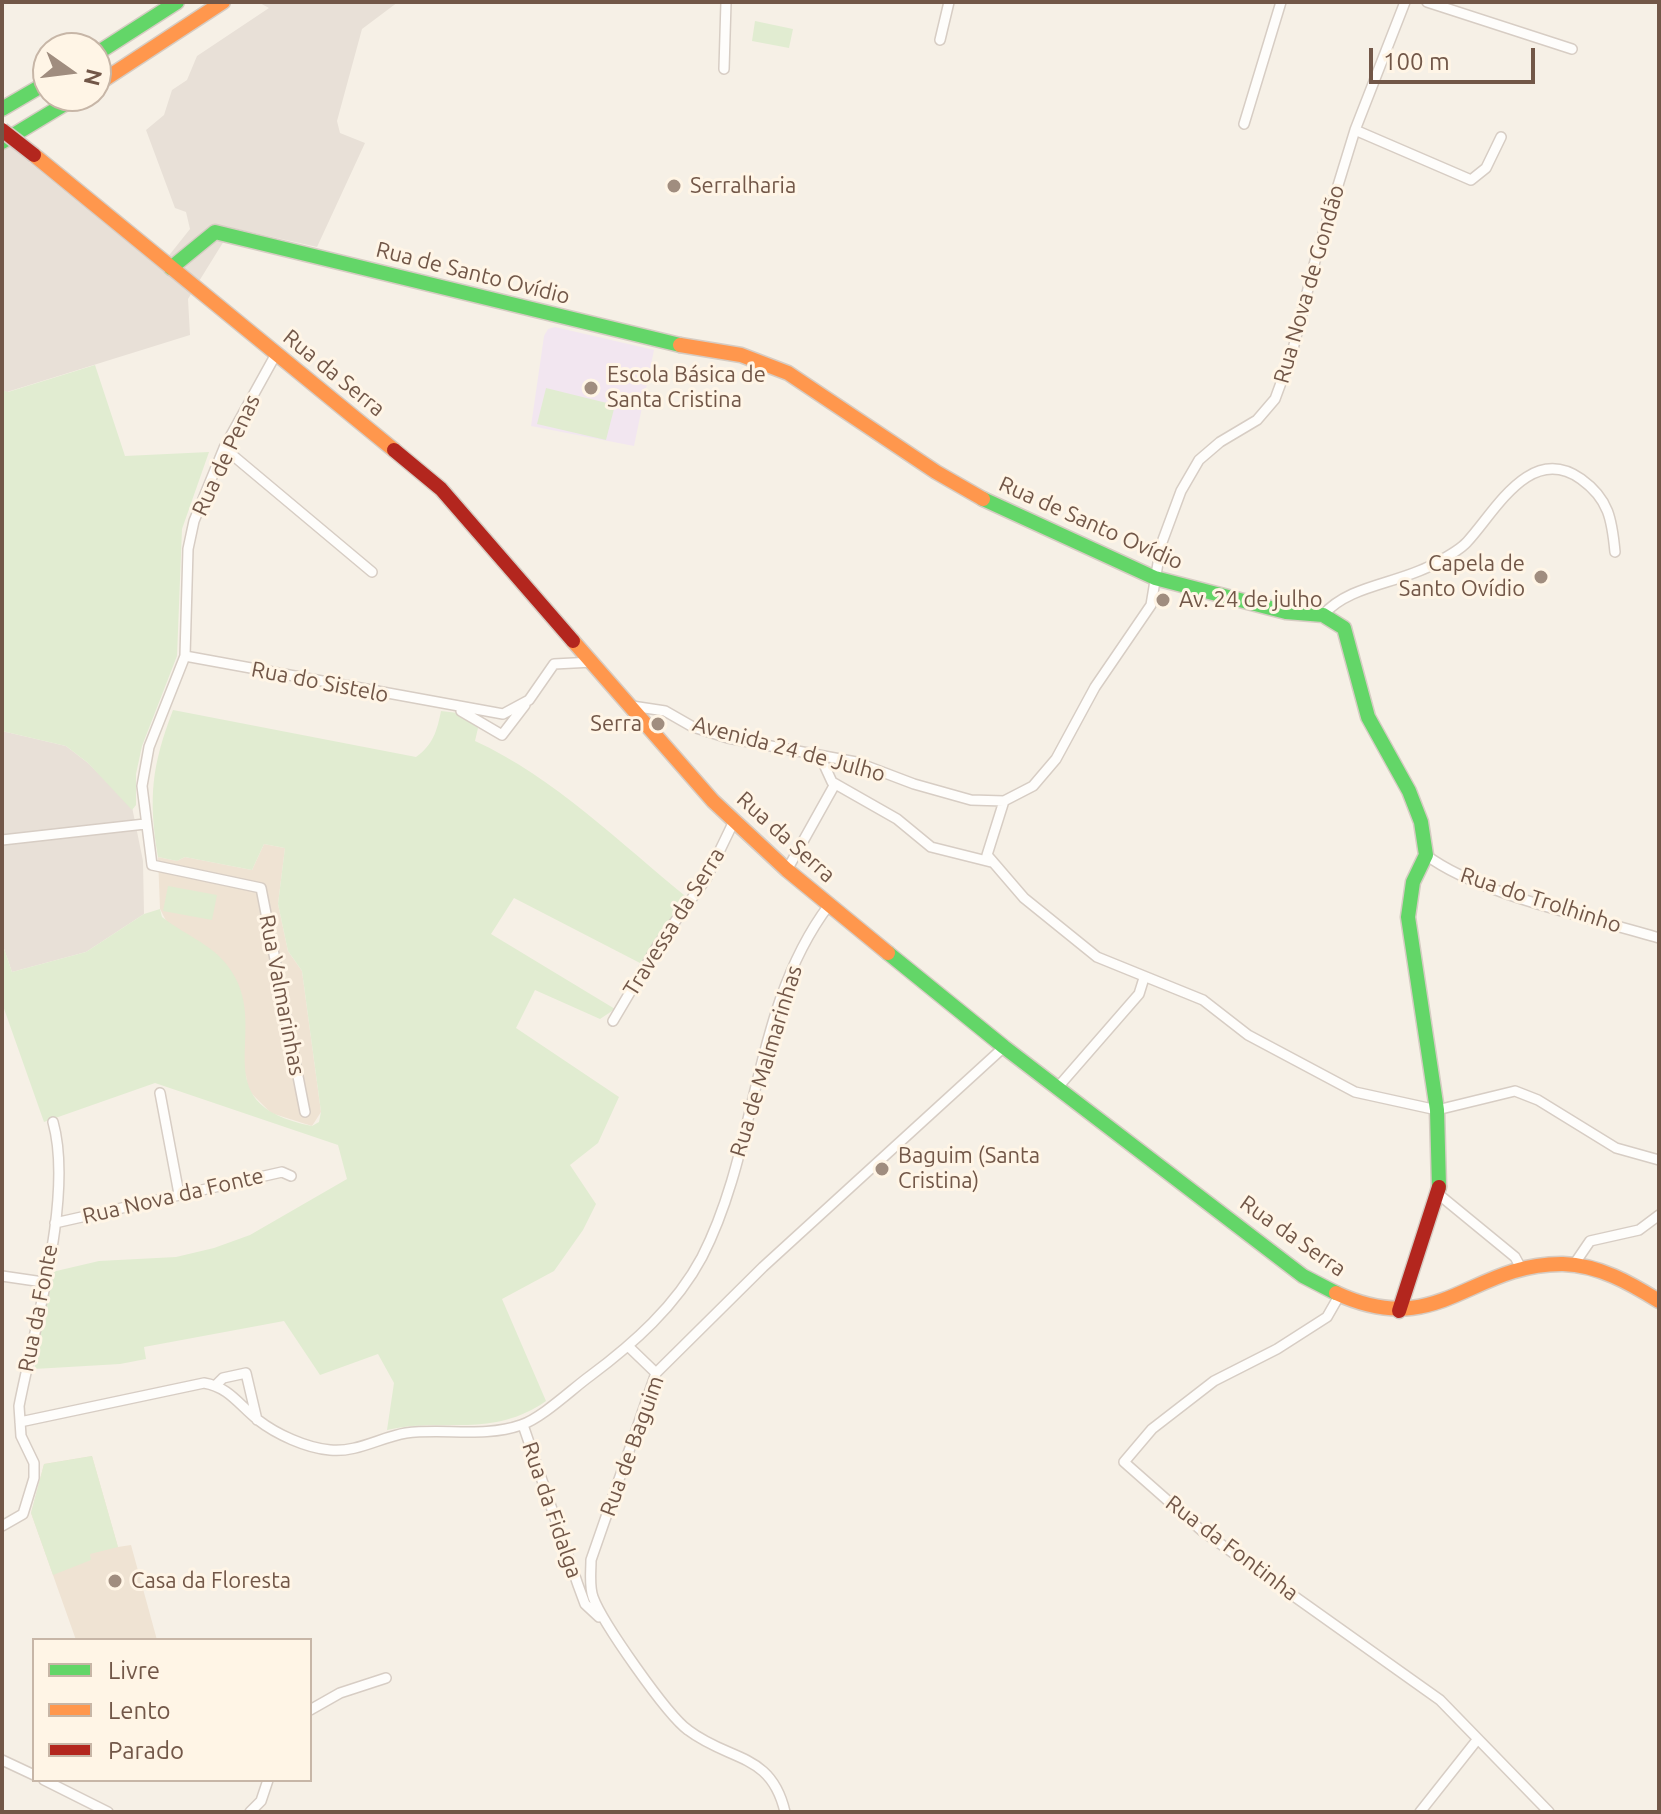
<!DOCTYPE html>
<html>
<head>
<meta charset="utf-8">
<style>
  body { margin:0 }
  #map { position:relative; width:1661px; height:1814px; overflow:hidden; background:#f6f0e6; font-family:Ubuntu,sans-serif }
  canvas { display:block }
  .frame { position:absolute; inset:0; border:4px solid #725748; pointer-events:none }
  .legend { position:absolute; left:32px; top:1638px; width:280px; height:144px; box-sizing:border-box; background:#fff5e6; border:2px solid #c7b6a7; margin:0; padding:10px 14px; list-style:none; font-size:24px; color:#725748 }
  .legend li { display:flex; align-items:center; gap:16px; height:40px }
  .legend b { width:40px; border:2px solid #c7b6a7 }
  .north { position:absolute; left:32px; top:32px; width:80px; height:80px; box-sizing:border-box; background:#fff5e6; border:2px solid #c7b6a7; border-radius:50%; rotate:104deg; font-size:22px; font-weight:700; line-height:32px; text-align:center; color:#725748 }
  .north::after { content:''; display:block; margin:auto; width:28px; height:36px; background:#a08d7f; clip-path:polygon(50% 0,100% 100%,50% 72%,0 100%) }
  .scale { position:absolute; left:1369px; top:48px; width:166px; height:36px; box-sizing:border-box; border:4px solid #725748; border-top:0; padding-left:10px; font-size:24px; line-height:28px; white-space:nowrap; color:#725748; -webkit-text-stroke:6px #fff5e6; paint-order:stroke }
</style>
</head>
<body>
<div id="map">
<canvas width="1661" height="1814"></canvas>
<div class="frame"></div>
<ul class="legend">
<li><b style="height:10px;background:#63d668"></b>Livre</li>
<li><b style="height:10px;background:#ff974d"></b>Lento</li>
<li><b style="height:10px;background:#b3261e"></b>Parado</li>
</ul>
<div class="north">N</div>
<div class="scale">100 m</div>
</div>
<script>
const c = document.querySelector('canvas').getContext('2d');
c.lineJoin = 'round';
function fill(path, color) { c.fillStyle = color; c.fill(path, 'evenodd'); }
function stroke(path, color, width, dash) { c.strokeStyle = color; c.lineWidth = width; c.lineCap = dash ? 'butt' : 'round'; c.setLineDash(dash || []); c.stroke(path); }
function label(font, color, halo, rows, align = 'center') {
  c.font = font + ' Ubuntu,sans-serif'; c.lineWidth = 6; c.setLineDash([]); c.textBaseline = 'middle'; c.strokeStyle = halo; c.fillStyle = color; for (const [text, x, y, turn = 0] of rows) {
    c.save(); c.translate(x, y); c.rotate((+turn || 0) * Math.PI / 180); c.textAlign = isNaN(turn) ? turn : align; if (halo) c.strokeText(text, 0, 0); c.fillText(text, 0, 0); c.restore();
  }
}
fill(new Path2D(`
  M 264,844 L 285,848 L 278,904 L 288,951 L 302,971 L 321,1112 L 312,1126 L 271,1113 L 248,1090 L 246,1076 L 160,909 L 158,857 L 177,861 L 185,857 L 252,870 Z
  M 92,1456 L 118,1547 L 131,1545 L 157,1640 L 76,1640 L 31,1513 L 44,1464 Z`), '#efe3d3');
fill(new Path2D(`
  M 258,2 L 398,2 L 362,29 L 337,121 L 340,133 L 365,143 L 317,247 L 232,228 L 188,299 L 190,335 L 7,392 L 2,390 L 2,140 L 159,268 L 190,229 L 186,212 L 175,208 L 146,130 L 164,115 L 172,90 L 187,80 L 197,56 L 269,8 Z
  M 2,731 L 66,746 L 88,763 L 132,807 L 143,861 L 144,914 L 86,952 L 12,972 L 2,943 Z`), '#e8e0d7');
fill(new Path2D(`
  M 555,327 L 654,350 L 634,446 L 531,426 L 544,336 L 548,329 Z`), '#f2e6f0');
fill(new Path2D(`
  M 755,21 L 793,29 L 789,48 L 752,41 Z
  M 95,365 L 125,456 L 209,452 L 182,529 L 177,656 L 142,746 L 136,774 L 136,805 L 132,810 L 88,763 L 66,746 L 2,731 L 2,390 L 8,392 Z
  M 546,388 L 615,405 L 606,440 L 537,424 Z
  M 173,710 L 416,757 C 433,745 437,731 441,711 L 458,713 L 478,728 L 475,741 C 554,777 622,845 689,899 L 640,963 L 514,898 L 491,934 L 615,1009 L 600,1019 L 535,990 L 516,1028 L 619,1097 L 598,1143 L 570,1165 L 596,1204 L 583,1230 L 554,1271 L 502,1299 L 546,1401 C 492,1439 443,1417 387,1430 L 394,1383 L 378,1354 L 320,1375 L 284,1321 L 144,1347 L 146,1359 L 120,1364 L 34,1369 L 52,1272 L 99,1261 L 176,1257 L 214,1248 L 250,1235 L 347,1179 L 338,1145 L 155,1083 L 44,1122 L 2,1003 L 2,943 L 12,972 L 86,952 L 144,914 L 160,909 L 162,917 C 183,934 210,943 227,965 C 277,1028 196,1103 312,1126 L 319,1122 L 321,1112 L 302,971 L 288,951 L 278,904 L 285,848 L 264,844 L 252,870 L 185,857 L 177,861 L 158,857 C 148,797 152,765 173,710 Z
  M 168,886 L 217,895 L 212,920 L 163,911 Z
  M 92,1456 L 118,1547 L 90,1554 L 91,1560 L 53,1575 L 31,1513 L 44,1464 Z`), '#e1ecd1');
const street = new Path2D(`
  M 1427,2 L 1572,49
  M 940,40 L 949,2
  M 724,69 L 726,2
  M 1244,124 L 1281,2
  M 1355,130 L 1471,180 L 1486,168 L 1501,137
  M 276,354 L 224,448 L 194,521 L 188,549 L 185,656 L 149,747 L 142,786 L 152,865 L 261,888 L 305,1112
  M 224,448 L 372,572
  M 1323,615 C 1349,585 1397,584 1432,565 C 1443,559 1459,551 1467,542 C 1495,512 1530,443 1581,479 C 1609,499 1612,520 1615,552
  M 185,656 L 503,714 L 529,700 L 554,664 L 593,662
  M 632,706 L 665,711 L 693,727 L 728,738 L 856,762 L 914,784 L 971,800 L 1004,801 L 1033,786 L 1056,759 L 1095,687 L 1151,605 L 1161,545 L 1181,491 L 1199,460 L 1220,442 L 1257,420 L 1275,399 L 1292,353 L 1316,257 L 1355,130 L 1405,2
  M 461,711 L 502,735 L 525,705
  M 821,758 L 832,782 L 897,819 L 931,847 L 991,862
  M 1004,801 L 987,855 L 1024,898 L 1097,957 L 1203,1000 L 1248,1035 L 1355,1092 L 1437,1110 L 1515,1091 L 1538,1100 L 1616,1148 L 1659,1160
  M 2,840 L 145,824
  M 1426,855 C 1479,895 1593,918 1659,938
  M 787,870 L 835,784
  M 613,1021 L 658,945 L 706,879 L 734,821
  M 1058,1087 L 1139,994 L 1144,978
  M 160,1093 L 179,1194
  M 1437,1193 L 1515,1257 L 1521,1268
  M 55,1223 L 282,1172 L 291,1176
  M 1575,1263 L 1590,1241 L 1639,1230 L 1659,1215
  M 2,1276 L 43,1282
  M 1339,1296 L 1327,1317 L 1277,1349 L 1214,1381 L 1152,1429 L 1124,1462 L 1201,1530 L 1440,1700 L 1549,1812
  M 629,1347 L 656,1373
  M 216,1385 L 223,1378 L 246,1373 L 257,1420
  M 20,1422 L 204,1383 C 229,1387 239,1405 258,1420 C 276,1434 306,1448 330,1450 C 356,1453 381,1437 406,1433 C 444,1428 484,1438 521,1425 C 542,1418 572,1389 590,1376 C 633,1344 676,1306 702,1257 C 759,1146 752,1007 829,905
  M 523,1425 L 578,1585 L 585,1604 L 599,1617
  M 2,1526 L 23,1514 L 34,1478 L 34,1463 L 21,1436 L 19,1406 C 34,1328 74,1197 53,1122
  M 310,1710 L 340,1693 L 386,1678
  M 2,1760 L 34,1775
  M 44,1780 L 108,1812
  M 250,1812 L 261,1801 L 268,1780
  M 785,1812 C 771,1752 730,1762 688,1730 C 667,1715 602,1622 593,1597 C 589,1586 591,1572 591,1560 L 656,1373 L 763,1267 L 1004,1047
  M 1420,1812 L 1477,1740`);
const fast = new Path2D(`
  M 96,54 L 177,2
  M 2,109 L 48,82
  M 2,142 L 78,96
  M 171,268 L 215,232 L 680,345
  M 983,499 L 1155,578 L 1286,612 L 1323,615 L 1344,628 L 1368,717 L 1409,791 L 1421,822 L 1426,855 L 1413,882 L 1408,917 L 1437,1110 L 1439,1187
  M 888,953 L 1004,1047 L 1303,1276 L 1336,1293`);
const slow = new Path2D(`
  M 96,85 L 223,2
  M 34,155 L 394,450
  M 680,345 L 741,355 L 788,373 L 936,472 L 983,499
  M 573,641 L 713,801 L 787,870 L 888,953
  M 1336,1293 C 1439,1341 1470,1263 1563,1264 C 1599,1265 1630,1283 1659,1301`);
const jam = new Path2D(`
  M 394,450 L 441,489 L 573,641
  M 1399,1311 L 1439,1187`);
stroke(street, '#d7cdc4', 12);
stroke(fast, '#d6ccc3', 17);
stroke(slow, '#d6ccc3', 17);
stroke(jam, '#d6ccc3', 17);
stroke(street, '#fefdfb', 9);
stroke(fast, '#63d668', 14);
stroke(slow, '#ff974d', 14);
stroke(jam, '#b3261e', 14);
const jamBridge = new Path2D(`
  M 2,130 L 34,155`);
stroke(jamBridge, '#d5cbc4', 17, []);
stroke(jamBridge, '#b3261e', 14);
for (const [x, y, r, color] of [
  [674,186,8,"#a08d7f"],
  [591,388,8,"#a08d7f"],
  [1541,577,8,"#a08d7f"],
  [1163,600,8,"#a08d7f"],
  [658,724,8,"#a08d7f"],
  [882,1169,8,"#a08d7f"],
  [115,1581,8,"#a08d7f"]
]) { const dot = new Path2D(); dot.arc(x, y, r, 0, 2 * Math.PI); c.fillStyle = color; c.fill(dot); stroke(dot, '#fff5e6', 3); }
label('22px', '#725748', '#fff5e6', [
  ["Serralharia",690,186],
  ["Escola Básica de",607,375],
  ["Santa Cristina",607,400],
  ["Capela de",1525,564,"right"],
  ["Santo Ovídio",1525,589,"right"],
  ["Av. 24 de julho",1179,600],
  ["Serra",642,724,"right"],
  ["Baguim (Santa",898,1156],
  ["Cristina)",898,1181],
  ["Casa da Floresta",131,1581]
], 'left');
label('22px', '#725748', '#fff5e6', [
  ["Rua de Santo Ovídio",473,273,14],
  ["Rua Nova de Gondão",1309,284,-74],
  ["Rua da Serra",334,373,39],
  ["Rua de Penas",226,455,-65],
  ["Rua de Santo Ovídio",1091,523,24],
  ["Rua do Sistelo",320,682,11],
  ["Avenida 24 de Julho",789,749,15],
  ["Rua da Serra",786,837,42],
  ["Rua do Trolhinho",1541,900,18],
  ["Travessa da Serra",674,922,-58],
  ["Rua Valmarinhas",282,995,79],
  ["Rua de Malmarinhas",766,1061,-73],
  ["Rua Nova da Fonte",173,1196,-13],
  ["Rua da Serra",1293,1236,35],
  ["Rua da Fonte",38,1308,-79],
  ["Rua de Baguim",632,1446,-70],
  ["Rua da Fidalga",552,1510,71],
  ["Rua da Fontinha",1232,1548,37]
]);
</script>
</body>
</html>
